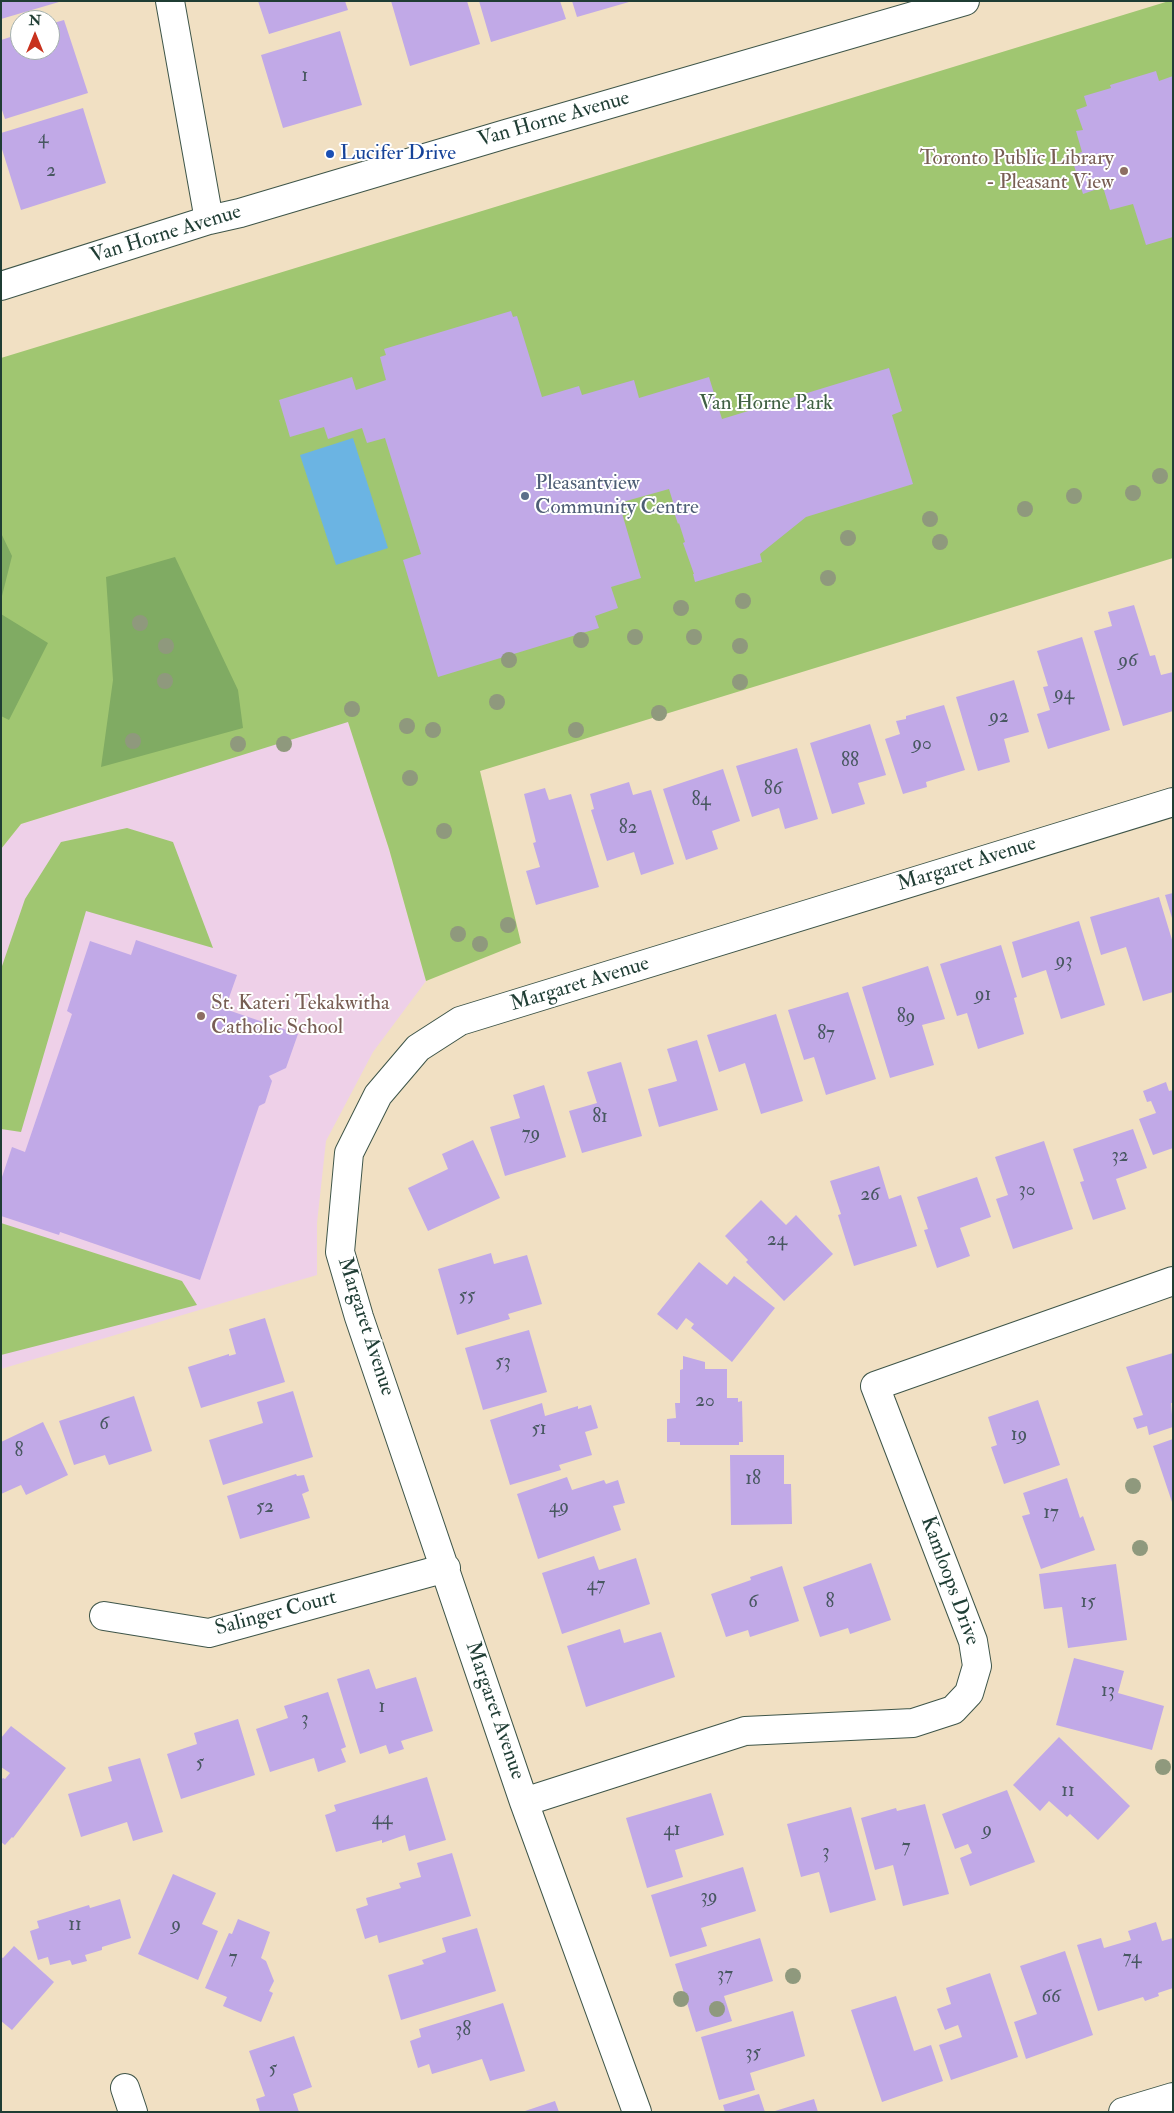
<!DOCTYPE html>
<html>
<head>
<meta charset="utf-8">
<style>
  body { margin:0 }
  #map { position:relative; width:1174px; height:2113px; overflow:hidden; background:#f1e0c3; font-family:"IM FELL Double Pica",serif }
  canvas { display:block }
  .frame { position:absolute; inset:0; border:2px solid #1f3d34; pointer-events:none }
  .north { position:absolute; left:10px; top:10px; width:50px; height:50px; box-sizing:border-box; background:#fff; border:1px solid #a5b1ae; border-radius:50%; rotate:0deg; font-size:14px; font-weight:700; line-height:20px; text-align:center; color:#1f3d34 }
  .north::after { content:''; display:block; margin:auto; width:18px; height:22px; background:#c8321e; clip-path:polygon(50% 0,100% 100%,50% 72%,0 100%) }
</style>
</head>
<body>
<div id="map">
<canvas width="1174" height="2113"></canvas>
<div class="frame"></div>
<div class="north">N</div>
</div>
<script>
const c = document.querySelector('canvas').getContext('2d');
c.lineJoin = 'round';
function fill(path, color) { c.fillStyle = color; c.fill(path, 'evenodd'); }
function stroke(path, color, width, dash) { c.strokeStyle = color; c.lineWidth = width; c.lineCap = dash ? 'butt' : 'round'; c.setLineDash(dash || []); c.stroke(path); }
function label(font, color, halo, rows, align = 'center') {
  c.font = font + ' "IM FELL Double Pica",serif'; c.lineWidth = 4; c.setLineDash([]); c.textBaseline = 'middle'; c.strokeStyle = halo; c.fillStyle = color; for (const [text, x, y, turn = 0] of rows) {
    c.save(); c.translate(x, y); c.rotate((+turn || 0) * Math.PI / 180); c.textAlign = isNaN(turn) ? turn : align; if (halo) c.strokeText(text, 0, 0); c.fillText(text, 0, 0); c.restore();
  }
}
fill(new Path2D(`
  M 348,721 L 389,849 L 426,981 L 373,1052 L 326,1141 L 317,1223 L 317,1275 L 1,1369 L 1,849 L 21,824 Z`), '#eed0e8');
fill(new Path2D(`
  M 1169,1 L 1173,1 L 1173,558 L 480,771 L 521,943 L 426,981 L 389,849 L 348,722 L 21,824 L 1,849 L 1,358 Z
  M 127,828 L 173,842 L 213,948 L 86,911 L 21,1132 L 1,1129 L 1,969 L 25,899 L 61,842 Z
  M 1,1223 L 182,1281 L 197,1305 L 1,1355 Z`), '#a0c671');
fill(new Path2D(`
  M 1,533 L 12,556 L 1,600 Z
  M 175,557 L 238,690 L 243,728 L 101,767 L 113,680 L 106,577 Z
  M 1,614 L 48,643 L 9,720 L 1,716 Z`), '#80ab63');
fill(new Path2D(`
  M 353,438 L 388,548 L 336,565 L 300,455 Z`), '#6bb4e3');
fill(new Path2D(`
  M 1,1 L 59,1 L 59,2 L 1,19 Z
  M 258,1 L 345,1 L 348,10 L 269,34 Z
  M 391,1 L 467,1 L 480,44 L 410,66 Z
  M 479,1 L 560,1 L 566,19 L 491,42 Z
  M 572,1 L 628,1 L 629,2 L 577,17 Z
  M 64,20 L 88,93 L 5,119 L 1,107 L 1,40 L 20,34 L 20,50 L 50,50 L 50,24 Z
  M 340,31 L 362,105 L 283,128 L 261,55 Z
  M 1156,71 L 1159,81 L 1173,76 L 1173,237 L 1146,245 L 1133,204 L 1110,210 L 1103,187 L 1083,194 L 1071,156 L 1082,152 L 1076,131 L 1083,130 L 1076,110 L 1087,106 L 1084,96 L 1111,88 L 1110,85 Z
  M 83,108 L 106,183 L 21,210 L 1,146 L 1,133 Z
  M 511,311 L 513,317 L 517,316 L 542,397 L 579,386 L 582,395 L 634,380 L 639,398 L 709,377 L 722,419 L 889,368 L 902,411 L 892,415 L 913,484 L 806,517 L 760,554 L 762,562 L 695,582 L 693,574 L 694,574 L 683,543 L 685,542 L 679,523 L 678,524 L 674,512 L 676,512 L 669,489 L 619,503 L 641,578 L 611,587 L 618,608 L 595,616 L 599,628 L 438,677 L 403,560 L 421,554 L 385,438 L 367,443 L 362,428 L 328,439 L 324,427 L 290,437 L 279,400 L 352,377 L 356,390 L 386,380 L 380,357 L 386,355 L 384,349 Z
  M 1134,605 L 1150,656 L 1155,655 L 1161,675 L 1173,672 L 1173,711 L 1123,726 L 1094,631 L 1112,626 L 1108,612 Z
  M 1082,637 L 1110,730 L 1048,749 L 1037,714 L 1050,710 L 1043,687 L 1048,686 L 1037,651 Z
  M 1014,680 L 1029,732 L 1004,739 L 1010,762 L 978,771 L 956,697 Z
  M 944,705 L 965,770 L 926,782 L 927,787 L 903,794 L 885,739 L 900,734 L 896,721 L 906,719 L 906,716 Z
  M 870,724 L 886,775 L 858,783 L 865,804 L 832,814 L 810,743 Z
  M 797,748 L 818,819 L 785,829 L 779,808 L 752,817 L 736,766 Z
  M 723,769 L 740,821 L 712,831 L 718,849 L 686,860 L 663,789 Z
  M 629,782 L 633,795 L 651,790 L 674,864 L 641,875 L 634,852 L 607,861 L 591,810 L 594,809 L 590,794 Z
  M 545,788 L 549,800 L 571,794 L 599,887 L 536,905 L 526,871 L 540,867 L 533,843 L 536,842 L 524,794 Z
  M 1173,893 L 1173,918 L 1172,918 L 1165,895 Z
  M 1159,897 L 1173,943 L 1173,992 L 1143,1001 L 1126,947 L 1101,955 L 1090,917 Z
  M 1079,921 L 1105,1005 L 1061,1019 L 1046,970 L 1022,978 L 1012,942 Z
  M 136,940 L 237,975 L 225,1009 L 298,1034 L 286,1068 L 269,1076 L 272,1081 L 265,1103 L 259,1106 L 200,1280 L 60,1232 L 59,1235 L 1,1216 L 1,1180 L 12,1147 L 25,1152 L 72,1014 L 67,1011 L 90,941 L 131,955 Z
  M 1001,945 L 1017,997 L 1014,998 L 1024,1034 L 978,1049 L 967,1013 L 957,1016 L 940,964 Z
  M 928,966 L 945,1019 L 922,1025 L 934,1065 L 890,1078 L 862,987 Z
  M 848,992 L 876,1079 L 826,1095 L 814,1057 L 804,1060 L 788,1010 Z
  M 776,1014 L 803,1101 L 761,1114 L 745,1063 L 719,1072 L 707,1035 Z
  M 697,1040 L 718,1110 L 659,1127 L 648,1089 L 677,1081 L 667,1049 Z
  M 621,1062 L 642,1136 L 582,1153 L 569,1111 L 597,1103 L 587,1072 Z
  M 1166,1082 L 1169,1091 L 1173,1090 L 1173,1148 L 1153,1155 L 1139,1119 L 1156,1113 L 1151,1101 L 1147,1102 L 1143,1091 Z
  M 544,1085 L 566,1157 L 505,1176 L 490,1127 L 520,1118 L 513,1095 Z
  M 1133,1129 L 1147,1168 L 1116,1179 L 1126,1209 L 1093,1220 L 1080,1182 L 1084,1181 L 1073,1149 Z
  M 473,1140 L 500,1198 L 428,1231 L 408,1188 L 448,1169 L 442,1154 Z
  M 1044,1141 L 1073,1229 L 1013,1249 L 996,1199 L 1008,1195 L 995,1157 Z
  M 879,1166 L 889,1199 L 901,1195 L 917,1246 L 854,1266 L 838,1215 L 841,1214 L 830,1181 Z
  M 977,1177 L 991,1217 L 960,1228 L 970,1256 L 937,1268 L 924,1230 L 928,1229 L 917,1197 Z
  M 761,1200 L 786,1225 L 796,1215 L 833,1254 L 784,1301 L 746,1262 L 748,1260 L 725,1236 Z
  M 491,1253 L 494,1264 L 527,1255 L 542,1304 L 508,1314 L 510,1319 L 457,1335 L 438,1269 Z
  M 699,1262 L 727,1285 L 734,1276 L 775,1308 L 732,1362 L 691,1328 L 694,1324 L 686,1318 L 677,1330 L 657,1314 Z
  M 265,1318 L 285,1382 L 201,1408 L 188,1367 L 229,1354 L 229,1356 L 236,1354 L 229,1329 Z
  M 529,1330 L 547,1392 L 483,1410 L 465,1348 Z
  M 1173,1353 L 1173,1403 L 1171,1403 L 1173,1427 L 1149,1435 L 1147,1426 L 1137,1429 L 1133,1418 L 1143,1415 L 1126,1367 Z
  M 683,1356 L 705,1362 L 705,1369 L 727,1369 L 727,1398 L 738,1398 L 738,1402 L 742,1401 L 743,1442 L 739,1442 L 739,1445 L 680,1445 L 680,1442 L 667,1442 L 667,1419 L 676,1418 L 675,1403 L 680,1403 L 680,1370 L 683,1369 Z
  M 293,1391 L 313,1457 L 223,1485 L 209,1440 L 263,1423 L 257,1402 Z
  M 134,1396 L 152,1451 L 109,1465 L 105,1455 L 74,1465 L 59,1421 Z
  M 1038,1400 L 1060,1465 L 1004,1484 L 991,1447 L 997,1445 L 988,1417 Z
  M 542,1403 L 545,1416 L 578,1406 L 578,1409 L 591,1405 L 598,1428 L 585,1432 L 592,1455 L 559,1465 L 561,1470 L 510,1485 L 490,1420 Z
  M 43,1422 L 68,1475 L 26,1495 L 21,1485 L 1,1494 L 1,1442 Z
  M 1173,1439 L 1173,1502 L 1172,1502 L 1153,1446 Z
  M 730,1455 L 784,1455 L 784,1484 L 791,1484 L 792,1524 L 731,1525 Z
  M 296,1474 L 297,1476 L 304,1475 L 309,1491 L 302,1494 L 310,1518 L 240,1539 L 227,1496 Z
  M 567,1477 L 572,1490 L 604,1480 L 606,1484 L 618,1480 L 625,1503 L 613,1506 L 621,1530 L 538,1559 L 517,1494 Z
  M 1067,1478 L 1080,1518 L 1083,1516 L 1095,1550 L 1041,1569 L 1022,1516 L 1030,1514 L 1023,1493 Z
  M 594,1556 L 599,1570 L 636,1558 L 650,1604 L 562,1634 L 542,1573 Z
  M 871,1563 L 891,1620 L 850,1634 L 848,1628 L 820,1637 L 803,1587 Z
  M 1116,1564 L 1127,1640 L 1068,1648 L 1062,1607 L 1044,1609 L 1039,1574 Z
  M 782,1566 L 799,1621 L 750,1637 L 748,1630 L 726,1637 L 711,1594 L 751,1580 L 750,1577 Z
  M 620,1629 L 624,1643 L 661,1632 L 675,1677 L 586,1707 L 567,1646 Z
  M 1074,1658 L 1124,1671 L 1118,1693 L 1164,1706 L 1152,1750 L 1056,1725 Z
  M 369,1669 L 376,1689 L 416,1677 L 433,1731 L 401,1741 L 404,1749 L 389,1754 L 386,1745 L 360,1754 L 337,1679 Z
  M 328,1692 L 346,1747 L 341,1749 L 346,1762 L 318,1772 L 314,1758 L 270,1772 L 256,1729 L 288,1718 L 284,1706 Z
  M 238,1719 L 255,1775 L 181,1799 L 167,1754 L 197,1744 L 194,1733 Z
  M 11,1726 L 66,1768 L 13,1838 L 12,1837 L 5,1845 L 1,1842 L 1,1780 L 3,1778 L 5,1779 L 10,1773 L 1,1767 L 1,1738 Z
  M 1059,1737 L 1130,1806 L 1098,1840 L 1070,1814 L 1067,1817 L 1049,1801 L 1040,1811 L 1013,1785 Z
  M 140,1758 L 163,1832 L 133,1841 L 127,1822 L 81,1837 L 68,1794 L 112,1781 L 108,1767 Z
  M 427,1777 L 446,1840 L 409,1851 L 405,1835 L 382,1843 L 382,1840 L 336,1852 L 325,1815 L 336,1811 L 334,1805 Z
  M 1007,1790 L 1035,1862 L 970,1886 L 960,1858 L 972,1853 L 968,1844 L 955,1849 L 942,1814 Z
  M 711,1793 L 724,1835 L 675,1850 L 683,1877 L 647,1888 L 626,1818 Z
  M 925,1804 L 949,1894 L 903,1906 L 893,1865 L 875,1870 L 861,1818 L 896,1808 L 897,1811 Z
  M 851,1807 L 876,1900 L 830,1913 L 819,1872 L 801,1877 L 787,1824 Z
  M 452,1853 L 471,1916 L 379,1943 L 377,1935 L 365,1939 L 356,1909 L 368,1905 L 366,1898 L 401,1888 L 399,1883 L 421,1877 L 417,1863 Z
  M 743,1867 L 756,1911 L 701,1928 L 707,1946 L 670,1957 L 651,1895 Z
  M 173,1874 L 216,1893 L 202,1924 L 218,1931 L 198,1980 L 138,1954 Z
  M 120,1899 L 131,1938 L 102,1947 L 102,1950 L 85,1955 L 87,1961 L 72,1965 L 70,1960 L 50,1965 L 48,1957 L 38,1960 L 30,1931 L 39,1928 L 37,1921 L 89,1905 L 90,1908 Z
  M 238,1919 L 270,1932 L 261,1958 L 266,1961 L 274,1981 L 269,1991 L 273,1993 L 261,2022 L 223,2006 L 227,1997 L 205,1988 L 229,1933 L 232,1934 Z
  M 1156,1922 L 1162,1941 L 1173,1938 L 1173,1988 L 1158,1993 L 1159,1996 L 1145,2001 L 1143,1997 L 1098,2011 L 1077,1945 L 1101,1938 L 1104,1948 L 1131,1940 L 1128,1931 Z
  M 477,1928 L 496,1991 L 401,2020 L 388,1975 L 424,1964 L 422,1960 L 446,1952 L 442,1938 Z
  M 760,1938 L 773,1981 L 724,1996 L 732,2021 L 696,2032 L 675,1964 Z
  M 14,1946 L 54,1982 L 12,2030 L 1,2021 L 1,1957 L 3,1958 Z
  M 1065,1951 L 1093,2035 L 1026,2059 L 1014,2022 L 1037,2014 L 1020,1966 Z
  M 990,1973 L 1018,2057 L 951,2080 L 939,2045 L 962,2037 L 958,2025 L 945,2030 L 937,2009 L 951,2004 L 946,1988 Z
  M 896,1996 L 914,2051 L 931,2045 L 943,2081 L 882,2102 L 851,2010 Z
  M 503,2003 L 525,2071 L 490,2081 L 482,2059 L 432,2074 L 429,2064 L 418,2068 L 410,2041 L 421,2037 L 419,2029 Z
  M 793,2011 L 805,2056 L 750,2073 L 755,2090 L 719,2100 L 701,2037 Z
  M 294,2036 L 312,2087 L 293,2094 L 299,2112 L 260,2112 L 256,2099 L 265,2096 L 249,2051 Z
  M 759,2094 L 765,2112 L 725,2112 L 723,2105 Z
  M 814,2099 L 818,2112 L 775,2112 L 775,2111 Z
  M 555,2101 L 559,2112 L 525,2112 L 525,2111 Z`), '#c1a9e7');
const minor = new Path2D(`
  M 170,1 L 209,220
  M 1,286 L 209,220 L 240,213 L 506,134 L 965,1
  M 104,1616 L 209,1633 L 446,1568
  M 524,1802 L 745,1731 L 913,1723 L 953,1710 L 969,1693 L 977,1666 L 973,1641 L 875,1386 L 1173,1281
  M 125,2088 L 133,2112
  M 637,2112 L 524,1802 L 359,1317 L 340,1252 L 349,1153 L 378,1095 L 418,1048 L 460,1021 L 1173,802
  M 1123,2112 L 1173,2097`);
stroke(minor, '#3e5549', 30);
stroke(minor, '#fff', 28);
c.fillStyle = '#8f997d';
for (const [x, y] of [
  [1160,476],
  [1133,493],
  [1074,496],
  [1025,509],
  [930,519],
  [848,538],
  [940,542],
  [828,578],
  [743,601],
  [681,608],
  [140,623],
  [635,637],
  [694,637],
  [581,640],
  [166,646],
  [740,646],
  [509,660],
  [165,681],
  [740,682],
  [497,702],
  [352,709],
  [659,713],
  [407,726],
  [433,730],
  [576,730],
  [133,741],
  [238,744],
  [284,744],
  [410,778],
  [444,831],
  [508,925],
  [458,934],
  [480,944],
  [1133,1486],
  [1140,1548],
  [1163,1767],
  [793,1976],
  [681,1999],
  [717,2009]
]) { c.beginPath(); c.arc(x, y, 8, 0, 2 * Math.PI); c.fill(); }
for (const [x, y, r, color] of [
  [330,154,5,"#1a4fb4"],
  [1124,171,5,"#8d6e63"],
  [525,496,5,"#5c6f8a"],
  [201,1016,5,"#8d6e63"]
]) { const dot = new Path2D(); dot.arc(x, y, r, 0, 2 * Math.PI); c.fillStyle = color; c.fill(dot); stroke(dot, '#fff', 2); }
label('19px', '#485861', null, [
  ["1",305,77],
  ["4",43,139],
  ["2",51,172],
  ["96",1128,662],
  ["94",1064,695],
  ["92",999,718],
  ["90",922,745],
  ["88",850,762],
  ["86",773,790],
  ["84",701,801],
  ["82",628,829],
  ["93",1064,962],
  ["91",983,996],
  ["89",906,1018],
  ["87",826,1035],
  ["81",600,1118],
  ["79",531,1135],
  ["32",1120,1157],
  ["30",1027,1191],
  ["26",870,1196],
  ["24",777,1241],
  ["55",467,1297],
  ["53",503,1363],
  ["20",705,1402],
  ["6",104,1425],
  ["51",539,1430],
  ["19",1019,1436],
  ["8",19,1452],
  ["18",753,1480],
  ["52",265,1508],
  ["49",559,1508],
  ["17",1051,1514],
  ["47",596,1586],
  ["6",753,1603],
  ["8",830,1603],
  ["15",1088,1603],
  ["13",1108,1692],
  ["1",382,1708],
  ["3",305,1720],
  ["5",200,1764],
  ["11",1068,1792],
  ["44",382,1820],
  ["41",672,1831],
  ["9",987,1831],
  ["7",906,1848],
  ["3",826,1853],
  ["39",709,1898],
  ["11",75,1926],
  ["9",176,1926],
  ["7",233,1959],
  ["74",1132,1959],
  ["37",725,1976],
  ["66",1051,1998],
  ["38",463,2031],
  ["35",753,2054],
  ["5",273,2070]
]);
label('21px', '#1f3d34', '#fff', [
  ["Van Horne Avenue",554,120,-16],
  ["Van Horne Avenue",166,235,-17],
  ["Margaret Avenue",967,865,-17],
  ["Margaret Avenue",580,985,-17],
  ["Margaret Avenue",365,1327,72],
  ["Kamloops Drive",949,1581,70],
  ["Salinger Court",276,1614,-15],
  ["Margaret Avenue",494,1711,71]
]);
label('21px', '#164399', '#fff', [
  ["Lucifer Drive",340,154]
], 'left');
label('21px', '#785e54', '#fff', [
  ["Toronto Public Library",1114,159],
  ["- Pleasant View",1114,183],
  ["St. Kateri Tekakwitha",211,1004,"left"],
  ["Catholic School",211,1028,"left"]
], 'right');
label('21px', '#3f5f43', '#fff', [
  ["Van Horne Park",766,404]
]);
label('21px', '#4e5e75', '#fff', [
  ["Pleasantview",535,484],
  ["Community Centre",535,508]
], 'left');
</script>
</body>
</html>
